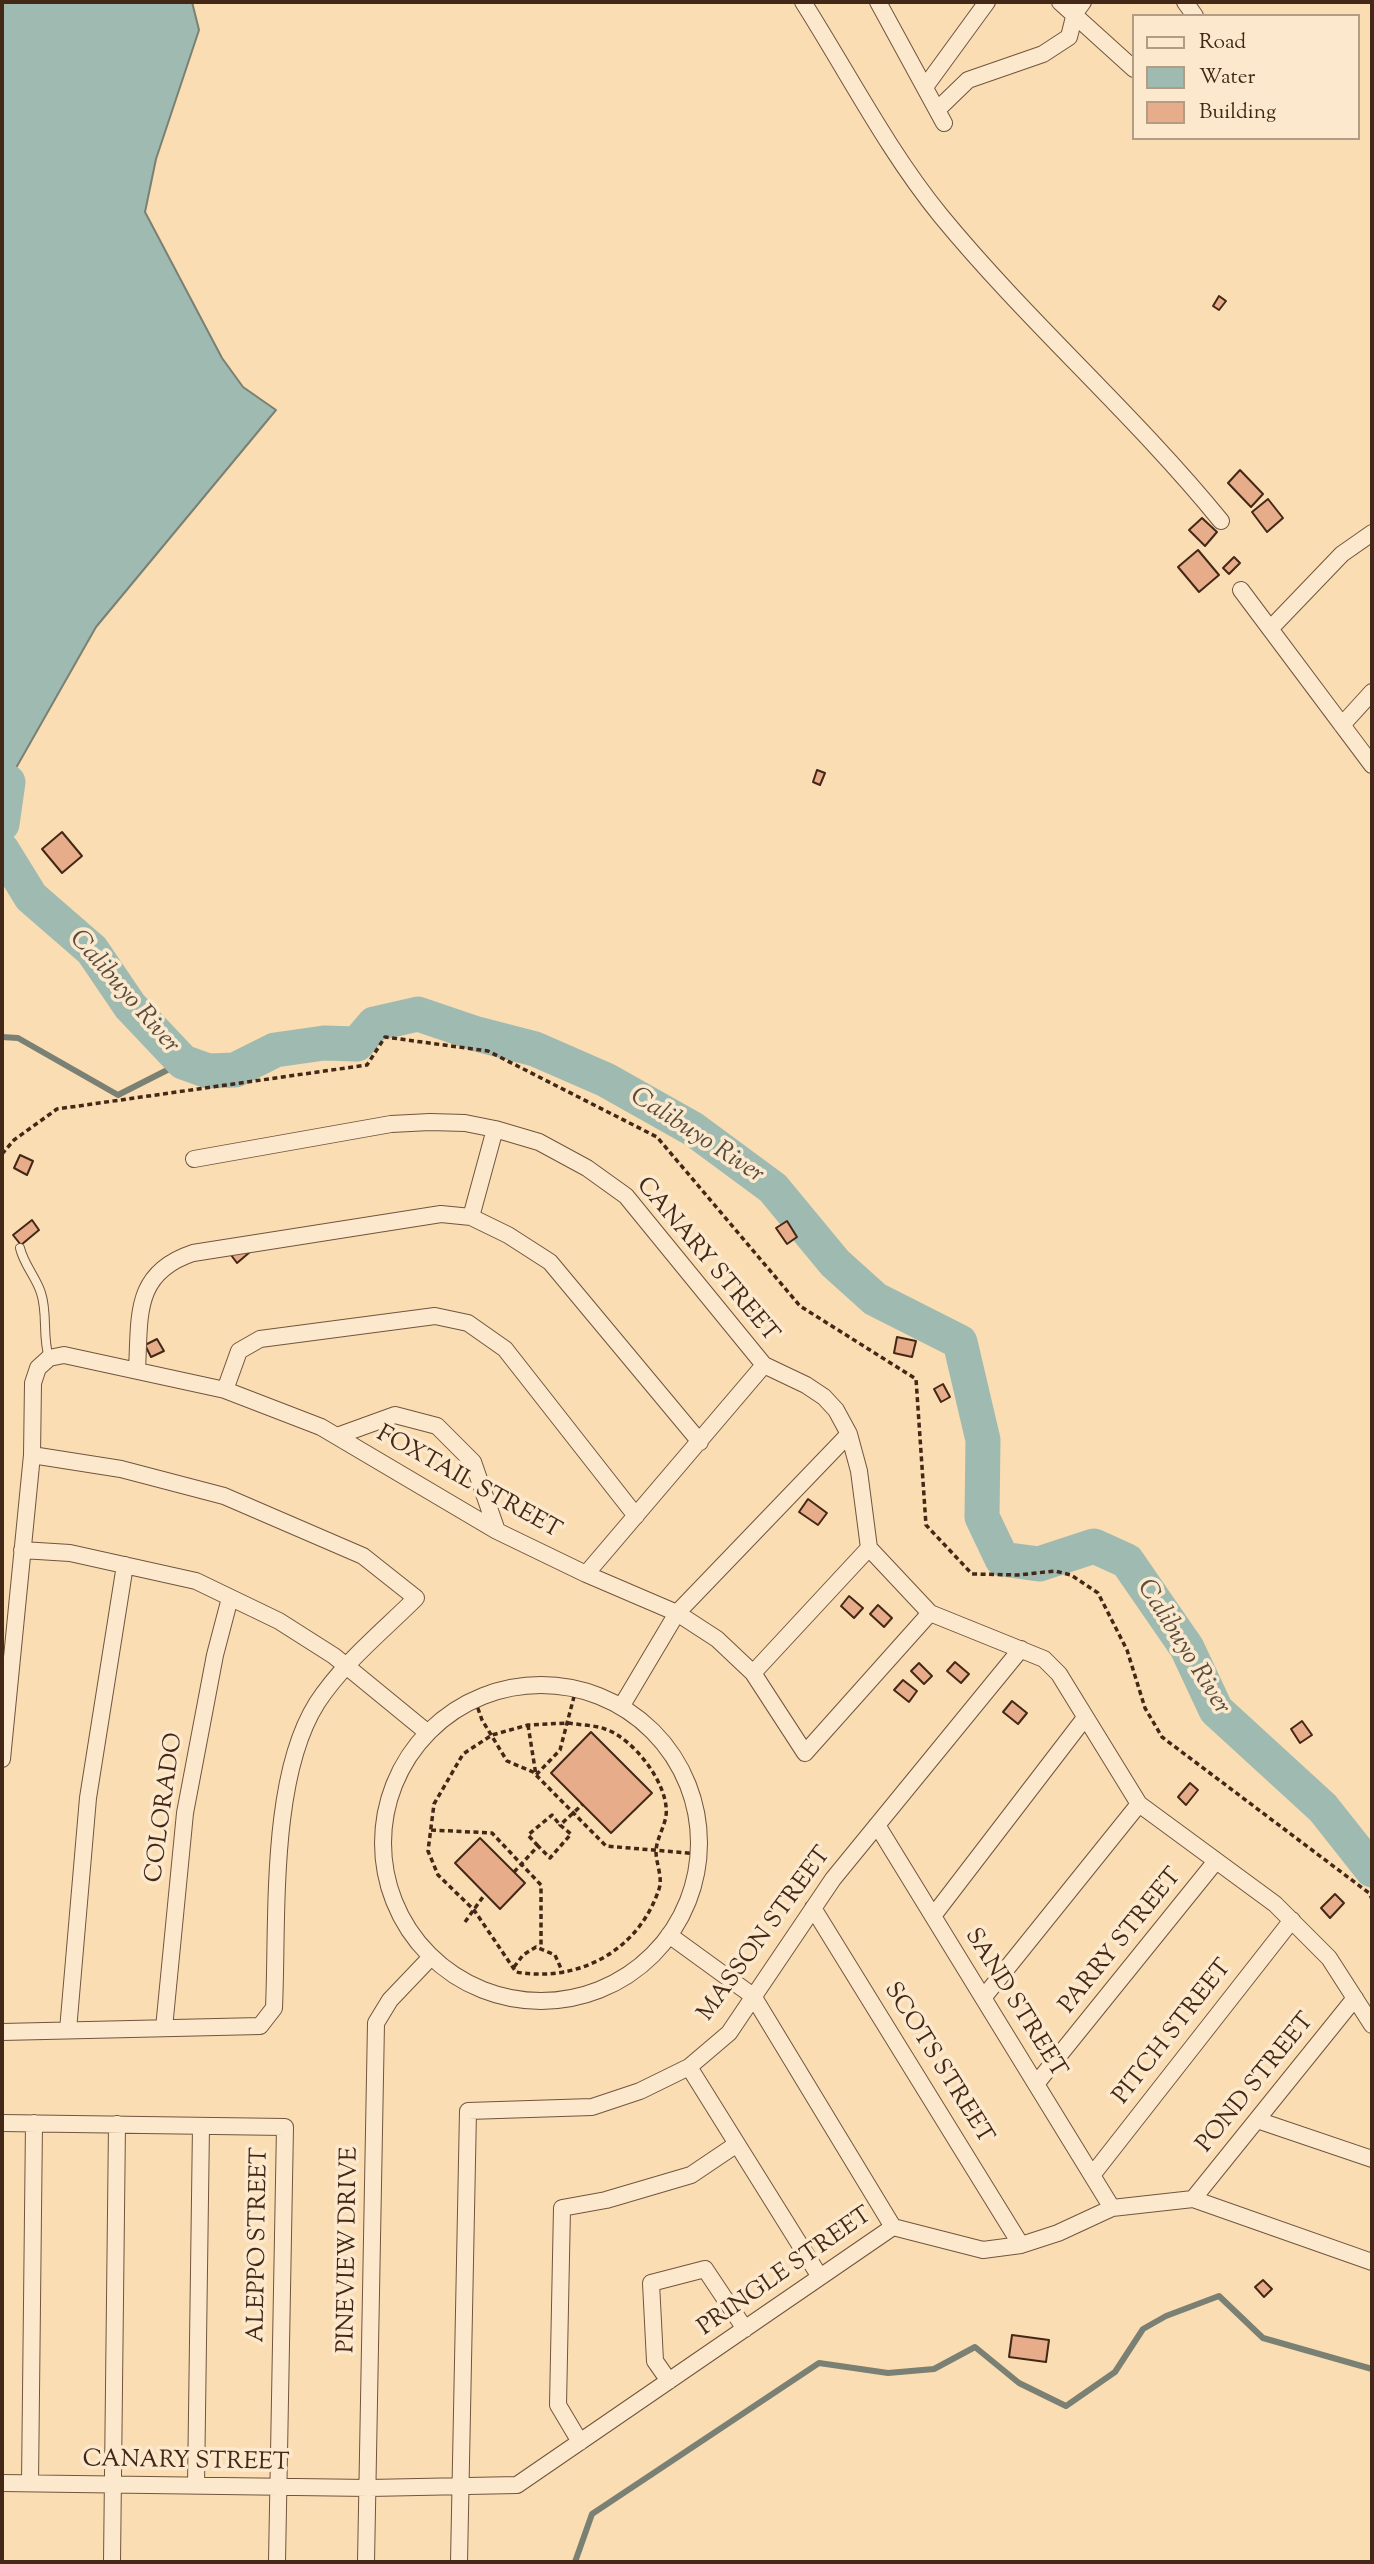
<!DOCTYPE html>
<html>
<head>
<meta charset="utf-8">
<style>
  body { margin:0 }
  #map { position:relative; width:1374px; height:2564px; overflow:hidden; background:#faddb2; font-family:"Sorts Mill Goudy",serif }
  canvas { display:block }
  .frame { position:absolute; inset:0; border:4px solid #432817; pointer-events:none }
  .legend { position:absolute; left:1132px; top:14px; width:228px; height:126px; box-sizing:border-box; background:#fce9cd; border:2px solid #b29c84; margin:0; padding:9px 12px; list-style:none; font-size:21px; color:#432817 }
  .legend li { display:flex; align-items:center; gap:14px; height:35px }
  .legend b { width:35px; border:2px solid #b29c84 }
</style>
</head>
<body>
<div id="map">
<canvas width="1374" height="2564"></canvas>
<div class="frame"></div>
<ul class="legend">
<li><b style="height:9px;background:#fce9cd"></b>Road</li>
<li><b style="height:19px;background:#9fbbb1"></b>Water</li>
<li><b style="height:19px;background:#e7ac89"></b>Building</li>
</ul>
</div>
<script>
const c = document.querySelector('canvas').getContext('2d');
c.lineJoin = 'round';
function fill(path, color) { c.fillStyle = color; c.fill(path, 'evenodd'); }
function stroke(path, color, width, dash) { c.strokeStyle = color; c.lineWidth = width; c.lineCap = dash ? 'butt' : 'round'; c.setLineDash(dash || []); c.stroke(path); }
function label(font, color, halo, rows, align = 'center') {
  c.font = font + ' "Sorts Mill Goudy",serif'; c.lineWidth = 7; c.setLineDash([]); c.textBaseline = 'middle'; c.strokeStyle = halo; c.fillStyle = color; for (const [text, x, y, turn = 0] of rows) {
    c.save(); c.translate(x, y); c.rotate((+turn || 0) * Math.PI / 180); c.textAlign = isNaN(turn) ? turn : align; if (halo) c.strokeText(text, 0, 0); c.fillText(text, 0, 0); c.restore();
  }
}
const water = new Path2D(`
  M 2,2 L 192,2 L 199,30 L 156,159 L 145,212 L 222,358 L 243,387 L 276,410 L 96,627 L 8,782 L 2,773 Z`);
fill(water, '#9fbbb1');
stroke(water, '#7a8073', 2);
stroke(new Path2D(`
  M 2,1037 L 18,1038 L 118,1095 L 183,1062
  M 575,2562 L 592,2514 L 819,2363 L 888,2373 L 934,2369 L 975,2347 L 1019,2383 L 1066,2406 L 1115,2372 L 1143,2329 L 1166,2316 L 1219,2296 L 1263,2338 L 1372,2369`), '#7a8073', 6);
stroke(new Path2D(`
  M 2,824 L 8,782
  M 2,850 L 31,897 L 92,950 L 130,1006 L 183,1062 L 208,1071 L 235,1070 L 275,1050 L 324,1043 L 357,1044 L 374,1024 L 418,1014 L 477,1034 L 535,1049 L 606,1080 L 693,1129 L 773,1188 L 835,1263 L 875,1299 L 960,1342 L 983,1440 L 982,1517 L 1002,1559 L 1039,1564 L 1094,1546 L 1127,1561 L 1187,1648 L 1216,1710 L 1323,1808 L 1372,1870`), '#9fbbb1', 35);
const building = new Path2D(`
  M 1219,296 L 1226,301 L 1219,310 L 1213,306 Z
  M 1240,470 L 1263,494 L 1251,507 L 1228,483 Z
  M 1268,499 L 1283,518 L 1267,532 L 1252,512 Z
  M 1202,518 L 1217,532 L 1205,546 L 1189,530 Z
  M 1198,550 L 1219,575 L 1199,592 L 1178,567 Z
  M 1234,557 L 1240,563 L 1229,574 L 1223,568 Z
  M 817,770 L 825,773 L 820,785 L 813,782 Z
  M 62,832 L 82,856 L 62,873 L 42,849 Z
  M 20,1155 L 33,1161 L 27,1175 L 14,1168 Z
  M 32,1220 L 39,1230 L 21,1245 L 13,1235 Z
  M 787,1221 L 797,1237 L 787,1244 L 776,1228 Z
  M 243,1245 L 250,1252 L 237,1263 L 231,1255 Z
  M 897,1337 L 916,1341 L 912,1357 L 894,1353 Z
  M 157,1339 L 164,1351 L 151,1357 L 145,1345 Z
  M 943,1384 L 950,1397 L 941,1402 L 934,1389 Z
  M 808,1499 L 827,1513 L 818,1525 L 799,1512 Z
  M 849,1596 L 863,1608 L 854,1618 L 841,1606 Z
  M 878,1605 L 892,1618 L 884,1627 L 870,1614 Z
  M 955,1662 L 969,1674 L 961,1683 L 947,1671 Z
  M 919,1663 L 932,1676 L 924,1684 L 911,1671 Z
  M 903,1680 L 917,1691 L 909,1702 L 894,1690 Z
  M 1012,1701 L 1027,1713 L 1018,1724 L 1003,1712 Z
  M 1302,1721 L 1312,1735 L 1300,1743 L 1291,1729 Z
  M 591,1732 L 652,1793 L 611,1833 L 551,1773 Z
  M 1190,1783 L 1198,1790 L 1186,1805 L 1178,1797 Z
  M 480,1838 L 525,1883 L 500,1909 L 455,1863 Z
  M 1335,1894 L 1344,1903 L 1330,1918 L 1321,1908 Z
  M 1263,2280 L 1272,2289 L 1264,2297 L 1255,2287 Z
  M 1012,2335 L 1049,2340 L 1046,2362 L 1009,2357 Z`);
fill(building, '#e7ac89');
stroke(building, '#432817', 2);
const service = new Path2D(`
  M 20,1248 C 24,1265 36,1277 41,1293 C 48,1314 42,1336 49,1358`);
const minor = new Path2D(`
  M 803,2 C 848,73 888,151 941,216 C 1029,323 1134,414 1221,521
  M 878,2 L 944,123
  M 1060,2 L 1134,69
  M 1185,2 L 1195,16
  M 925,87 L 987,2
  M 937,110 L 968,80 L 1043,54 L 1069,37 L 1075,13 L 1083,2
  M 1241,590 L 1372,765
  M 1270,629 L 1342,554 L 1372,533
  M 1342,725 L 1372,692
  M 194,1159 L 391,1124 L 430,1122 L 465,1123 L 495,1129 L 539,1142 L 587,1168 L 626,1196 L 764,1365 L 806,1385 L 824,1397 L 836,1410 L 849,1434 L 859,1471 L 869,1548 L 930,1613 L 1044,1659 L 1059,1674 L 1139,1804 L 1275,1904 L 1329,1958 L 1372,2025
  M 471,1217 L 495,1129
  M 137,1370 C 140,1316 133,1273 193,1253 L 441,1214 L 471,1217 L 508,1235 L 550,1262 L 700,1442
  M 225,1390 L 239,1351 L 260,1339 L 435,1316 L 468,1323 L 505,1349 L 636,1516
  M 337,1436 L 395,1415 L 437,1426 L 473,1462 L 497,1531
  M 22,1550 L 70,1553 L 196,1581 L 279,1621 L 334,1656 L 428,1733
  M 586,1574 L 764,1365
  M 753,1673 L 869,1548
  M383 1843a158 158 0 1 1 316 0a158 158 0 1 1-316 0Z
  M 621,1707 L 677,1613 L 849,1434
  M 2,1759 L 32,1455 L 33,1383 L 38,1368 L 49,1358 L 64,1355 L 225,1390 L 321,1427 L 497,1531 L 586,1574 L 677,1613 L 717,1639 L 753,1673 L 805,1753 L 930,1613
  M 877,1825 L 1112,2208
  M 813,1908 L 1021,2245
  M 933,1916 L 1084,1719
  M 669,1935 L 753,1996 L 893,2227
  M 983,1998 L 1139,1804
  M 164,2028 L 185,1813 L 215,1655 L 230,1598
  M 68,2030 L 88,1798 L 125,1565
  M 2,2032 L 260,2026 L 274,2008 C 278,1919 269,1779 317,1703 C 343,1663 383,1631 416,1598 L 363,1556 L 224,1496 L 121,1469 L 32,1455
  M 689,2067 L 820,2277
  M 1036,2084 L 1216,1861
  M 1257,2120 L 1372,2159
  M 2,2123 L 285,2127 L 277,2562
  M 1093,2174 L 1292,1920
  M 1193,2199 L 1355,1998
  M 669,2381 L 655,2361 L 651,2283 L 705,2269 L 745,2329
  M 580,2442 L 558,2405 L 562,2208 L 606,2200 L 691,2175 L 737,2144
  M 2,2483 L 369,2488 L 517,2485 L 893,2227 L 983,2250 L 1021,2245 L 1058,2233 L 1112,2208 L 1193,2199 L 1372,2262
  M 30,2483 L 34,2123
  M 196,2485 L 201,2126
  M 112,2562 L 117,2124
  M 366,2562 L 376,2023 L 390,2000 L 431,1957
  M 459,2562 L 468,2111 L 592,2107 L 640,2091 L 689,2067 L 729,2033 L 833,1879 L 1021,1649`);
stroke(service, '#71553e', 10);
stroke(minor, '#71553e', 18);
stroke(new Path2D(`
  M 2,1154 L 14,1140 L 57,1109 L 367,1065 L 385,1037 L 488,1051 L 657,1137 L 800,1306 L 916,1379 L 926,1525 L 972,1574 L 1018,1575 L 1055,1571 L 1071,1575 L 1098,1593 L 1127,1650 L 1145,1708 L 1162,1737 L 1369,1893 L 1372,1899
  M 475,1700 L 482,1720 L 507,1761 L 533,1772 L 606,1846 L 699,1854
  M 568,1723 C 580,1725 594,1725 605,1729 C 633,1738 670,1785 666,1816 C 664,1828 656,1840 656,1852 C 656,1863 663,1878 659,1889 C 639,1950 579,1983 516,1972 L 474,1910 L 438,1875 L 428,1851 L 434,1804 L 463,1754 L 492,1735 L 528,1725 Z
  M 528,1725 L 536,1775 L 560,1750 L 576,1689
  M 431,1830 L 492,1833 L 541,1885 L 541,1949
  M 538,1846 L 528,1835 L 552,1815 L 560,1825
  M 514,1872 L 538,1846 L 550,1858 L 571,1834 L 560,1825 L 583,1804
  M 465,1922 L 485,1894
  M 514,1967 L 523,1955 L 536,1947 L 555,1955 L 563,1973`), '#432817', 3.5, [5, 3.5]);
stroke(service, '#fce9cd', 8);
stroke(minor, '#fce9cd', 16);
label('24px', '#432817', '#fce9cd', [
  ["CANARY STREET",706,1261,50],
  ["FOXTAIL STREET",468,1484,29],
  ["COLORADO",166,1808,-82],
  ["MASSON STREET",766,1935,-54],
  ["PARRY STREET",1122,1942,-51],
  ["SAND STREET",1014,2004,58],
  ["PITCH STREET",1174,2033,-52],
  ["SCOTS STREET",937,2064,58],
  ["POND STREET",1257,2084,-51],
  ["ALEPPO STREET",260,2245,-89],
  ["PINEVIEW DRIVE",350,2250,-89],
  ["PRINGLE STREET",786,2273,-35],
  ["CANARY STREET",186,2463,1]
]);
label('italic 26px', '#5a4d3e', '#fce9cd', [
  ["Calibuyo River",123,993,49],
  ["Calibuyo River",696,1137,33],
  ["Calibuyo River",1182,1648,58]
]);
</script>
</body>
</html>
